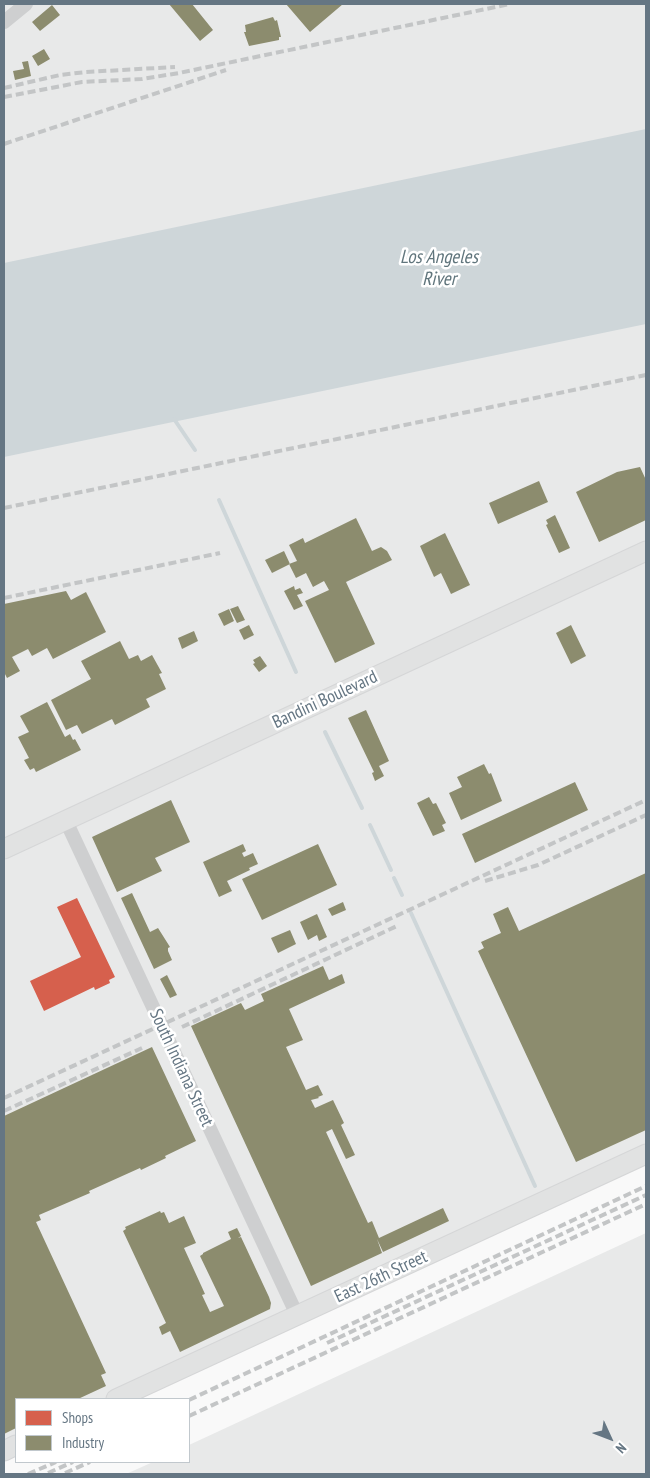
<!DOCTYPE html>
<html>
<head>
<meta charset="utf-8">
<style>
  body { margin:0 }
  #map { position:relative; width:650px; height:1478px; overflow:hidden; background:#f9f9f9; font-family:"PT Sans Narrow",sans-serif }
  canvas { display:block }
  .frame { position:absolute; inset:0; border:5px solid #657683; pointer-events:none }
  .legend { position:absolute; left:15px; top:1398px; width:175px; height:65px; box-sizing:border-box; background:#fff; border:1px solid #c1c8cd; margin:0; padding:6px 9px; list-style:none; font-size:15px; color:#657683 }
  .legend li { display:flex; align-items:center; gap:10px; height:25px }
  .legend b { width:25px; border:1px solid #c1c8cd }
  .north { position:absolute; left:585px; top:1413px; width:50px; height:50px; -webkit-text-stroke:4px #fff; paint-order:stroke; rotate:133deg; font-size:14px; font-weight:700; line-height:20px; text-align:center; color:#657683 }
  .north::after { content:''; display:block; margin:auto; width:18px; height:22px; background:#657683; clip-path:polygon(50% 0,100% 100%,50% 72%,0 100%) }
</style>
</head>
<body>
<div id="map">
<canvas width="650" height="1478"></canvas>
<div class="frame"></div>
<ul class="legend">
<li><b style="height:14px;background:#d6604d"></b>Shops</li>
<li><b style="height:14px;background:#8c8c6e"></b>Industry</li>
</ul>
<div class="north">N</div>
</div>
<script>
const c = document.querySelector('canvas').getContext('2d');
c.lineJoin = 'round';
function fill(path, color) { c.fillStyle = color; c.fill(path, 'evenodd'); }
function stroke(path, color, width, dash) { c.strokeStyle = color; c.lineWidth = width; c.lineCap = dash ? 'butt' : 'round'; c.setLineDash(dash || []); c.stroke(path); }
function label(font, color, halo, rows, align = 'center') {
  c.font = font + ' "PT Sans Narrow",sans-serif'; c.lineWidth = 5; c.setLineDash([]); c.textBaseline = 'middle'; c.strokeStyle = halo; c.fillStyle = color; for (const [text, x, y, turn = 0] of rows) {
    c.save(); c.translate(x, y); c.rotate((+turn || 0) * Math.PI / 180); c.textAlign = isNaN(turn) ? turn : align; if (halo) c.strokeText(text, 0, 0); c.fillText(text, 0, 0); c.restore();
  }
}
fill(new Path2D(`
  M 4,4 L 646,4 L 646,1150 L 116,1399 L 16,1399 L 16,1446 L 4,1452 Z
  M 646,1233 L 646,1474 L 126,1474 L 153,1462 L 189,1462 L 189,1445 Z`), '#e8e9e9');
fill(new Path2D(`
  M 646,129 L 646,324 L 4,457 L 4,263 Z`), '#ced6d9');
fill(new Path2D(`
  M 77,898 L 115,977 L 109,980 L 110,983 L 95,990 L 94,987 L 44,1011 L 30,981 L 81,957 L 57,907 Z`), '#d6604d');
fill(new Path2D(`
  M 169,4 L 192,4 L 213,30 L 200,41 Z
  M 286,4 L 343,4 L 310,32 Z
  M 52,5 L 60,15 L 40,31 L 32,22 Z
  M 273,17 L 275,21 L 277,20 L 281,37 L 279,37 L 279,40 L 249,46 L 244,32 L 246,32 L 245,25 Z
  M 44,49 L 50,59 L 38,66 L 32,56 Z
  M 28,61 L 31,76 L 15,80 L 13,71 L 24,69 L 22,62 Z
  M 640,467 L 646,480 L 646,520 L 599,542 L 576,492 L 617,472 Z
  M 539,481 L 548,502 L 498,524 L 489,503 Z
  M 555,515 L 570,548 L 559,553 L 546,525 L 548,524 L 546,520 Z
  M 356,518 L 372,551 L 381,547 L 387,551 L 392,560 L 346,582 L 375,644 L 335,663 L 305,601 L 329,590 L 324,581 L 313,587 L 306,573 L 296,578 L 289,564 L 297,561 L 289,545 L 303,538 L 305,543 Z
  M 445,533 L 470,585 L 451,594 L 441,573 L 434,577 L 420,546 Z
  M 284,551 L 290,564 L 272,573 L 265,560 Z
  M 294,586 L 295,590 L 300,588 L 303,593 L 297,595 L 303,606 L 294,610 L 284,591 Z
  M 66,591 L 71,600 L 86,592 L 106,632 L 53,659 L 47,648 L 32,656 L 28,649 L 12,657 L 20,671 L 7,678 L 4,672 L 4,604 Z
  M 238,606 L 245,620 L 237,623 L 230,609 Z
  M 229,609 L 234,621 L 224,626 L 218,614 Z
  M 249,625 L 254,635 L 244,640 L 239,630 Z
  M 571,625 L 586,656 L 571,664 L 556,633 Z
  M 194,631 L 198,641 L 182,649 L 178,638 Z
  M 120,641 L 129,659 L 138,655 L 141,661 L 152,655 L 162,673 L 159,674 L 166,689 L 146,699 L 150,707 L 115,725 L 112,719 L 82,734 L 77,725 L 66,730 L 51,700 L 91,679 L 81,661 Z
  M 260,656 L 267,666 L 259,672 L 253,664 L 255,663 L 253,660 Z
  M 47,702 L 65,737 L 70,734 L 73,740 L 75,739 L 81,750 L 36,772 L 34,768 L 30,770 L 24,760 L 29,758 L 18,737 L 29,732 L 20,716 Z
  M 366,710 L 389,761 L 379,766 L 384,776 L 375,781 L 372,773 L 374,772 L 348,718 Z
  M 484,764 L 489,774 L 491,773 L 502,801 L 461,820 L 449,793 L 462,787 L 457,777 Z
  M 575,782 L 588,810 L 475,863 L 462,834 Z
  M 429,797 L 433,804 L 436,803 L 446,823 L 442,825 L 445,831 L 433,836 L 417,803 Z
  M 171,800 L 190,842 L 155,858 L 162,871 L 117,892 L 92,837 Z
  M 243,844 L 246,851 L 242,853 L 244,857 L 253,853 L 258,864 L 249,868 L 250,870 L 227,881 L 232,891 L 219,897 L 203,862 Z
  M 318,844 L 337,885 L 262,920 L 242,879 Z
  M 646,873 L 646,1130 L 576,1162 L 478,951 L 484,948 L 481,942 L 501,933 L 493,914 L 508,907 L 519,931 Z
  M 132,893 L 150,932 L 158,928 L 170,947 L 168,948 L 168,951 L 172,960 L 154,969 L 121,898 Z
  M 343,902 L 346,910 L 332,916 L 328,909 Z
  M 317,914 L 327,937 L 319,941 L 317,935 L 308,940 L 300,922 Z
  M 290,930 L 296,944 L 278,953 L 271,938 Z
  M 323,966 L 329,980 L 342,974 L 345,983 L 289,1009 L 303,1040 L 286,1047 L 306,1090 L 318,1085 L 323,1095 L 318,1097 L 319,1098 L 311,1100 L 315,1108 L 333,1100 L 344,1123 L 341,1125 L 355,1155 L 346,1159 L 332,1129 L 326,1132 L 368,1223 L 372,1221 L 379,1238 L 443,1208 L 449,1221 L 383,1252 L 377,1239 L 382,1253 L 311,1286 L 191,1026 L 241,1003 L 245,1010 L 264,1001 L 261,994 Z
  M 167,975 L 177,995 L 170,998 L 160,979 Z
  M 152,1047 L 196,1141 L 165,1156 L 166,1158 L 141,1170 L 140,1168 L 89,1191 L 90,1193 L 39,1215 L 41,1220 L 36,1222 L 106,1373 L 101,1375 L 106,1386 L 78,1399 L 16,1399 L 16,1428 L 4,1434 L 4,1116 Z
  M 160,1211 L 161,1213 L 164,1212 L 169,1223 L 184,1216 L 196,1243 L 184,1248 L 205,1294 L 202,1295 L 210,1312 L 224,1306 L 200,1256 L 203,1254 L 203,1253 L 231,1239 L 228,1232 L 237,1228 L 241,1236 L 238,1238 L 241,1237 L 269,1297 L 271,1303 L 270,1309 L 180,1352 L 170,1331 L 162,1335 L 159,1327 L 166,1323 L 123,1231 L 126,1229 L 125,1227 Z`), '#8c8c6e');
stroke(new Path2D(`
  M 174,419 L 195,450
  M 219,500 L 296,672
  M 325,732 L 362,808
  M 370,825 L 391,870
  M 394,878 L 402,895
  M 411,913 L 535,1186`), '#ced6d9', 4);
const secondary = new Path2D(`
  M 4,849 L 646,551
  M 116,1399 L 646,1154
  M 4,1451 L 16,1445`);
stroke(secondary, '#d5d6d7', 21);
stroke(new Path2D(`
  M 4,22 L 26,4
  M 66,821 L 297,1315`), '#cecfd0', 14);
stroke(secondary, '#e1e2e2', 19);
stroke(new Path2D(`
  M 4,88 L 60,75 L 86,72 L 175,67
  M 4,97 L 82,82 L 142,79 L 179,73 L 510,4
  M 4,144 L 226,70
  M 4,508 L 646,375
  M 4,598 L 220,553
  M 485,881 L 538,865 L 646,815
  M 182,1027 L 399,925
  M 4,1098 L 646,800
  M 4,1111 L 142,1048
  M 327,1343 L 646,1195
  M 189,1400 L 646,1186
  M 189,1416 L 646,1204
  M 48,1473 L 73,1462
  M 65,1473 L 90,1462
  M 28,1474 L 56,1462`), '#c3c5c6', 4, [8, 4]);
label('18px', '#657683', '#fff', [
  ["Bandini Boulevard",325,700,-25],
  ["South Indiana Street",181,1068,65],
  ["East 26th Street",381,1277,-25]
]);
label('italic 19px', '#60757c', '#fff', [
  ["Los Angeles",439,258],
  ["River",439,280]
]);
</script>
</body>
</html>
